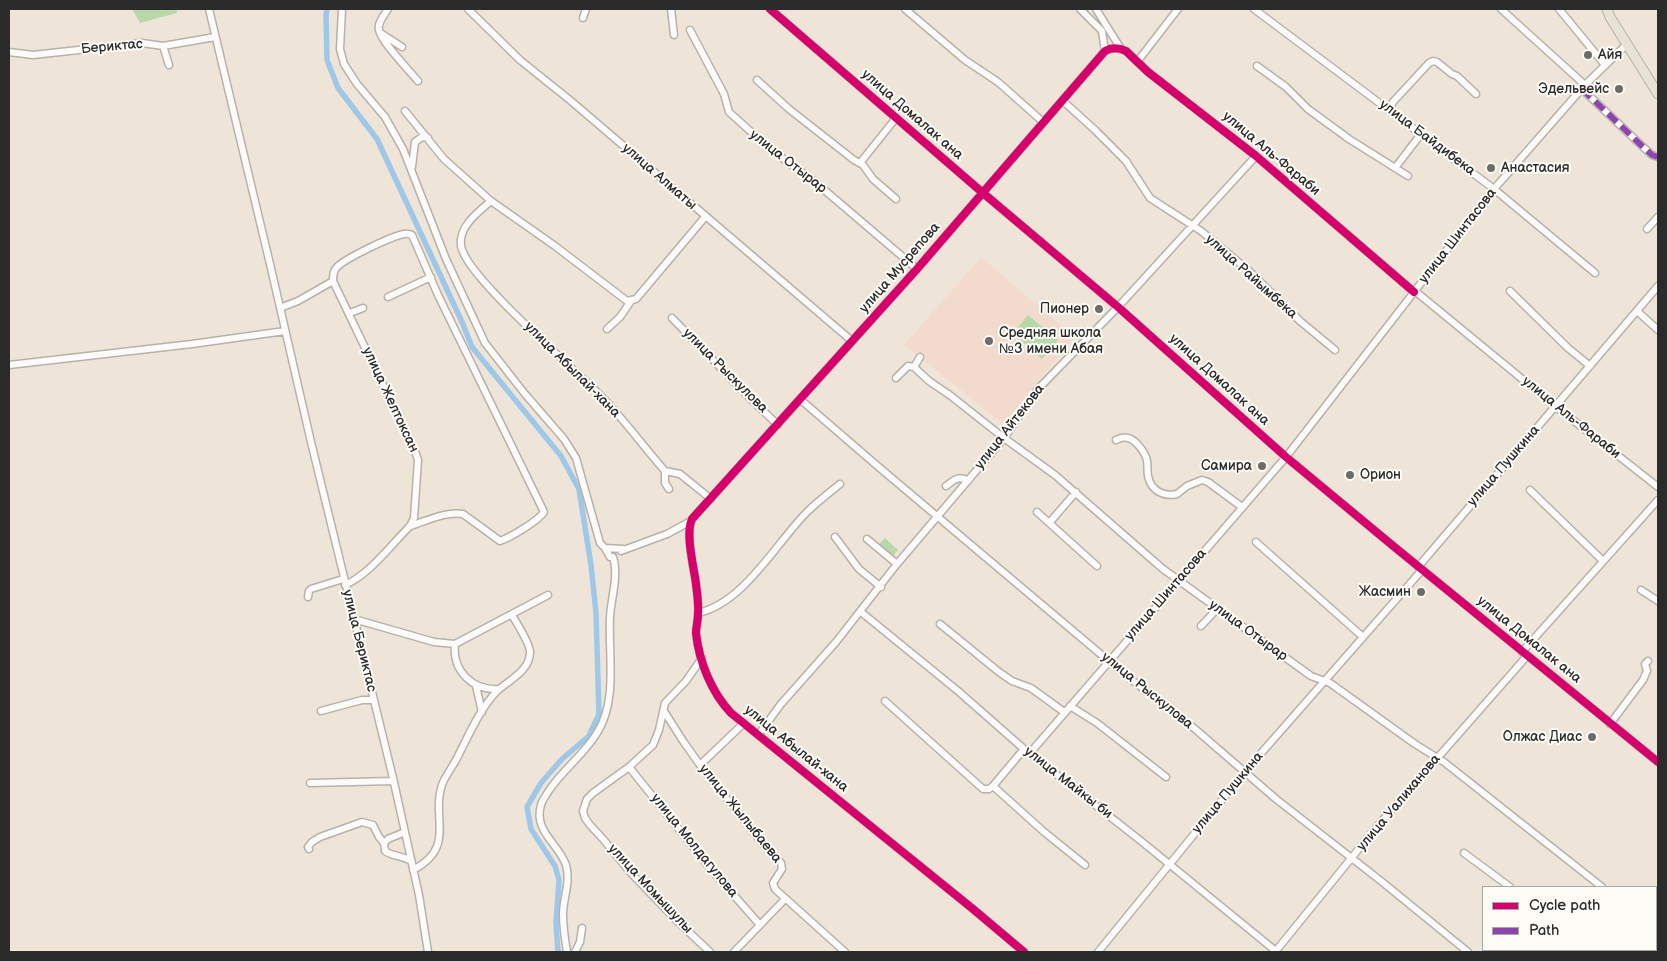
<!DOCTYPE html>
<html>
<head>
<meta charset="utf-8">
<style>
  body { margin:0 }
  #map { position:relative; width:1667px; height:961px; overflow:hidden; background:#eee5d8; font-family:"Balsamiq Sans",sans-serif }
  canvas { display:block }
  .frame { position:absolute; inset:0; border:10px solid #2b2b2b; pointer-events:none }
  .legend { position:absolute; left:1482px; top:886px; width:175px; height:65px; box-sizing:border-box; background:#fdfcf7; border:1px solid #a9a8a5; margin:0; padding:6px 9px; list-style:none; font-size:15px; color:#2b2b2b }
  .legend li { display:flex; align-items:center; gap:10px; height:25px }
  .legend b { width:25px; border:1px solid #a9a8a5 }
</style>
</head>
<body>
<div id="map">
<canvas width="1667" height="961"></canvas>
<div class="frame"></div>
<ul class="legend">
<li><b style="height:6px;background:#d6006c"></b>Cycle path</li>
<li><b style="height:6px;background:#8e44ad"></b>Path</li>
</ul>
</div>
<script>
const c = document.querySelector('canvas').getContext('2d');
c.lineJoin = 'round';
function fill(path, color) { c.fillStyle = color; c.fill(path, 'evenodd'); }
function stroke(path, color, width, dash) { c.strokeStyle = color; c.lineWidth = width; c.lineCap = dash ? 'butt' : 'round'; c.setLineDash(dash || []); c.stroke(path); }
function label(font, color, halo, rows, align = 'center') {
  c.font = font + ' "Balsamiq Sans",sans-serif'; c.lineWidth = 4; c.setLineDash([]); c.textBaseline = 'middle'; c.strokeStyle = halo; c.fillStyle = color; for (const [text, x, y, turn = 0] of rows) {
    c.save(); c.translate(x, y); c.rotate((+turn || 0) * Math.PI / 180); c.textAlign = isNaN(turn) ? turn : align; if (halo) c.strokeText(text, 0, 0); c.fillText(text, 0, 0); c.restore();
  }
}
fill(new Path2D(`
  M 981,257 L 1074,337 L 1003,424 L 910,349 L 903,346 Z`), '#f2dbcc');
fill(new Path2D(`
  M 132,9 L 177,9 L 177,13 L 140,23 Z
  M 1028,315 L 1058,340 L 1042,359 L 1013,333 Z
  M 885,538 L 898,550 L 892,557 L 878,545 Z`), '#b8d8aa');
stroke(new Path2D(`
  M 327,9 L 326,15 L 327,60 L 338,88 L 377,139 L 462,322 L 472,347 L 561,456 L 579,489 L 591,565 L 596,613 L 599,714 L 589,736 L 562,759 L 541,783 L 527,807 L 531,829 L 555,866 L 559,880 L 556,923 L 558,952`), '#9ec7e8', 5.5);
const minor = new Path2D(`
  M 209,9 L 270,264 L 311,442 L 393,778 L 419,895 L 428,952
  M 342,9 L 340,49 L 344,64 L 357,84 L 385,117 L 403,149 L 446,259 L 485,343 L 525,394 L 564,439 L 576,458 L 600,543 L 605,548 L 623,549
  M 388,9 C 385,14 377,23 379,30 C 382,43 409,70 418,81
  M 468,9 L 520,60 L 571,101 L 852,341
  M 671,9 L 674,35
  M 770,9 L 983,193 L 1118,307 L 1286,457 L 1392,545 L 1658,762
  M 905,9 L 965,60 L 998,82 L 1043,122
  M 1080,9 L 1102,31 L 1105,51
  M 1096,9 L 1121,49
  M 1254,9 L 1494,189 L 1595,273
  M 1501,9 L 1585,85
  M 1559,9 L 1605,65
  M 583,18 L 586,9
  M 690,30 L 724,94 L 729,112 L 770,149 L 815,182 L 917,269
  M 382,34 L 402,47
  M 163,46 L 169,65
  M 9,52 L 33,55 L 142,43 L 163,46 L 215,37
  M 1137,62 L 1178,9
  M 1257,66 L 1286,87 L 1308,109 L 1349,139 L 1408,176
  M 757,80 L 789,109 L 854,160 L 863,165 L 873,179 L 896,199
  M 1582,89 L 1641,145 L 1652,155 L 1658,157
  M 1063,101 L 1095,130 L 1126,161 L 1150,198 L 1201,231 L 1249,271 L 1300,321 L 1335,350
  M 1389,110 L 1393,102 L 1429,63 L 1433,61 L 1437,62 L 1452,74 L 1457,76 L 1476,94
  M 405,111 L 444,159 L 491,201 L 555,246 L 627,301 L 636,299 L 705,217
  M 860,163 L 896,118
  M 412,167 L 415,142 L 422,137 L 428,138
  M 1395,168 L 1421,134
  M 491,201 C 478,212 458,227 461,246 C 466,277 576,370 603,398 C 625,421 644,447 665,471 L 680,474 L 711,499
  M 1647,229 L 1658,217
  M 333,281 C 333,276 333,271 337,267 C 346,258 392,236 404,234 C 407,233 409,234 412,235 L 438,295 L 544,512 C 538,521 511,537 500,541 L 463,514 C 445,511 427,521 410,526
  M 333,281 L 416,454 L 418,460 L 414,518 L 410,526 C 390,546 371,573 345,585
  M 1415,291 L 1555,406 L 1658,487
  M 1510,291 L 1568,348 L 1590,366
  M 388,297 L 431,277
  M 280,308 L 298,301 L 333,281
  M 1637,311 L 1658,330
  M 350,313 L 363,308
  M 672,318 L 756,404 L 778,425
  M 607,329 L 620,317 L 631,301
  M 920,357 L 914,367 L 929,381 L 951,396 L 1004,438 L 1055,475 L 1163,569 L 1311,676 L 1330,683 L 1415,744 L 1444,762 L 1602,887
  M 9,365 L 192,344 L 285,331
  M 896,378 L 908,366 L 914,367
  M 801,400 L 881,469 L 1123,673 L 1195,729 L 1276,799 L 1381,881 L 1468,952
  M 1116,440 C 1120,438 1124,437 1128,438 C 1135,439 1146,453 1147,461 C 1148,466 1147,471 1148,476 C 1151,491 1164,497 1177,494 L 1187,486 L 1202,480 L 1208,482 L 1242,507
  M 665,471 L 665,483 L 669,489
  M 946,486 C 954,480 959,475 968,481
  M 1530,490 L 1603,561
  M 1037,512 L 1097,566
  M 1050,522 L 1076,492
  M 835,537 L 859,569 L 881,587
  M 867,539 L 897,564
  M 1256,542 L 1363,637
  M 621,551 L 667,534 L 691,521
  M 1418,567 L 1658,286
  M 1641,590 L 1658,601
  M 308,597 L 309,591 L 311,589 L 343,579
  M 861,612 L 958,691 L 1024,749 L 1141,841 L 1277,952
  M 698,613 C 744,603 776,543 807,512 C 817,502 829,493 840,484
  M 354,619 L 434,642 L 455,644 L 548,595
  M 940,624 L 999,672 L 1012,681 L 1031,688 L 1064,712
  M 1201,626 L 1218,608
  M 455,644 C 452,671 473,691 499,689
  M 1522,652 L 1658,500
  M 702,658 L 686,681 L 665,703 L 659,730 L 653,745 L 629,767 L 593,793 L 587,799 L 583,811 L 585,818 L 590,825 L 603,839 L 630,872 L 675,919 L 710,952
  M 476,686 L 482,712
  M 885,701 L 983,789 L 989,789 L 993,786 L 1024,749
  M 1070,706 L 1097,723 L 1166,777
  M 321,711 L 362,700 L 374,700
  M 664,711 L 683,741 L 700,765 L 763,844 L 781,863 L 782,869 L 773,883 L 775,889 L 845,952
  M 1610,724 L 1643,680 L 1647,671 L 1645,664 L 1648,661
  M 759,734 L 781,704 L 836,642 L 897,564 L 1004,438 L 1037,390 L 1118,307 L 1256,156
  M 1030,753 L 1286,457 L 1494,189 L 1585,85 L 1627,44
  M 700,765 L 744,723
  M 629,767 L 710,868 L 760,925
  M 310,783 L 393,781
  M 993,786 L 1043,831 L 1085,865
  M 405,832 L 388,839 L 384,843 L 385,851 C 393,857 402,855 411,861
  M 309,849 L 308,847 L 312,842 L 320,837 L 362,822 L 373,825 L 379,837 L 384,843
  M 1464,853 L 1510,887
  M 413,870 C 459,846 428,815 444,780 C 448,773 452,767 456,760 C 468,737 479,710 497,691 C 509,680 530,671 530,652 C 530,643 517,624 512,615
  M 1656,933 L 1658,935
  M 1576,950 L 1579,952
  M 567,952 C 565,940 563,927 563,914 C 563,898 571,882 566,865 C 559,844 533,831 541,805 C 542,800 546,796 548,792 C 562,770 584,755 597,733 C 618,701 608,653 610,617 C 611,598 619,576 613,557 L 610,557 L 605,548
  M 575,952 L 580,942 L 582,928
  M 734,952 L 785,899
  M 1024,952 L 973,909 L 731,713 C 712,693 699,662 696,633 C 696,627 698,621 698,614 C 699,605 697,593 696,584 C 694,568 685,533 692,519 L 917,269 L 1105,51 C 1112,47 1118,47 1126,51 L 1148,72 L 1256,156 L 1414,292
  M 1098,952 L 1249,767 L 1422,570
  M 1275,952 L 1375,829 L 1527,656`);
const highway = new Path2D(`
  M 1607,9 L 1610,17 L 1658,94`);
stroke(minor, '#b7b1aa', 9);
stroke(highway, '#b7b1aa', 11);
stroke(minor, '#fcfbf9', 6);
stroke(highway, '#e8e2d5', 9);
stroke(new Path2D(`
  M 1582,89 L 1641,145 L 1652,155 L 1658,157`), '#8e44ad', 6, [12, 6]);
stroke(new Path2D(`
  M 770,9 L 983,193 L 1118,307 L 1286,457 L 1392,545 L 1658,762
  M 1024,952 L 973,909 L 731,713 C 712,693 699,662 696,633 C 696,627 698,621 698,614 C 699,605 697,593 696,584 C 694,568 685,533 692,519 L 917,269 L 1105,51 C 1112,47 1118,47 1126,51 L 1148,72 L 1256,156 L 1414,292`), '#d6006c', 8);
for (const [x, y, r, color] of [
  [1588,55,5,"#6f6c68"],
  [1619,89,5,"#6f6c68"],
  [1491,168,5,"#6f6c68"],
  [1099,309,5,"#6f6c68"],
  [989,341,5,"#6f6c68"],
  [1262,466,5,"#6f6c68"],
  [1350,475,5,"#6f6c68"],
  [1421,592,5,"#6f6c68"],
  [1592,737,5,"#6f6c68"]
]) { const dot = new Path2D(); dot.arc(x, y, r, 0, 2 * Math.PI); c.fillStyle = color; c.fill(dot); stroke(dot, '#fdfcf7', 2); }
label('14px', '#2b2b2b', '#fdfcf7', [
  ["Бериктас",112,47,-5],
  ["улица Домалак ана",912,115,41],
  ["улица Байдибека",1427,138,37],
  ["улица Аль-Фараби",1271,154,40],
  ["улица Отырар",788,162,38],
  ["улица Алматы",659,177,41],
  ["улица Шинтасова",1458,236,-52],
  ["улица Мусрепова",900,268,-49],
  ["улица Райымбека",1251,277,42],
  ["улица Абылай-хана",572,370,45],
  ["улица Рыскулова",725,371,45],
  ["улица Домалак ана",1219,380,42],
  ["улица Желтоксан",390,400,65],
  ["улица Аль-Фараби",1571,418,39],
  ["улица Айтекова",1010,427,-52],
  ["улица Пушкина",1504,466,-49],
  ["улица Шинтасова",1166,595,-49],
  ["улица Отырар",1248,631,36],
  ["улица Домалак ана",1529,640,39],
  ["улица Бериктас",359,641,76],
  ["улица Рыскулова",1147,691,39],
  ["улица Абылай-хана",796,749,39],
  ["улица Майкы би",1068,783,38],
  ["улица Пушкина",1228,793,-50],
  ["улица Уалиханова",1399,803,-50],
  ["улица Жылыбаева",740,814,51],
  ["улица Молдагулова",694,846,51],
  ["улица Момышулы",650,889,47]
]);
label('14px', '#2b2b2b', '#fdfcf7', [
  ["Айя",1598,55,"left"],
  ["Эдельвейс",1609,89],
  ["Анастасия",1501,168,"left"],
  ["Пионер",1089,309],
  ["Средняя школа",999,333,"left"],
  ["№3 имени Абая",999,349,"left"],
  ["Самира",1252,466],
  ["Орион",1360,475,"left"],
  ["Жасмин",1411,592],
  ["Олжас Диас",1582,737]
], 'right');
</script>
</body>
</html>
